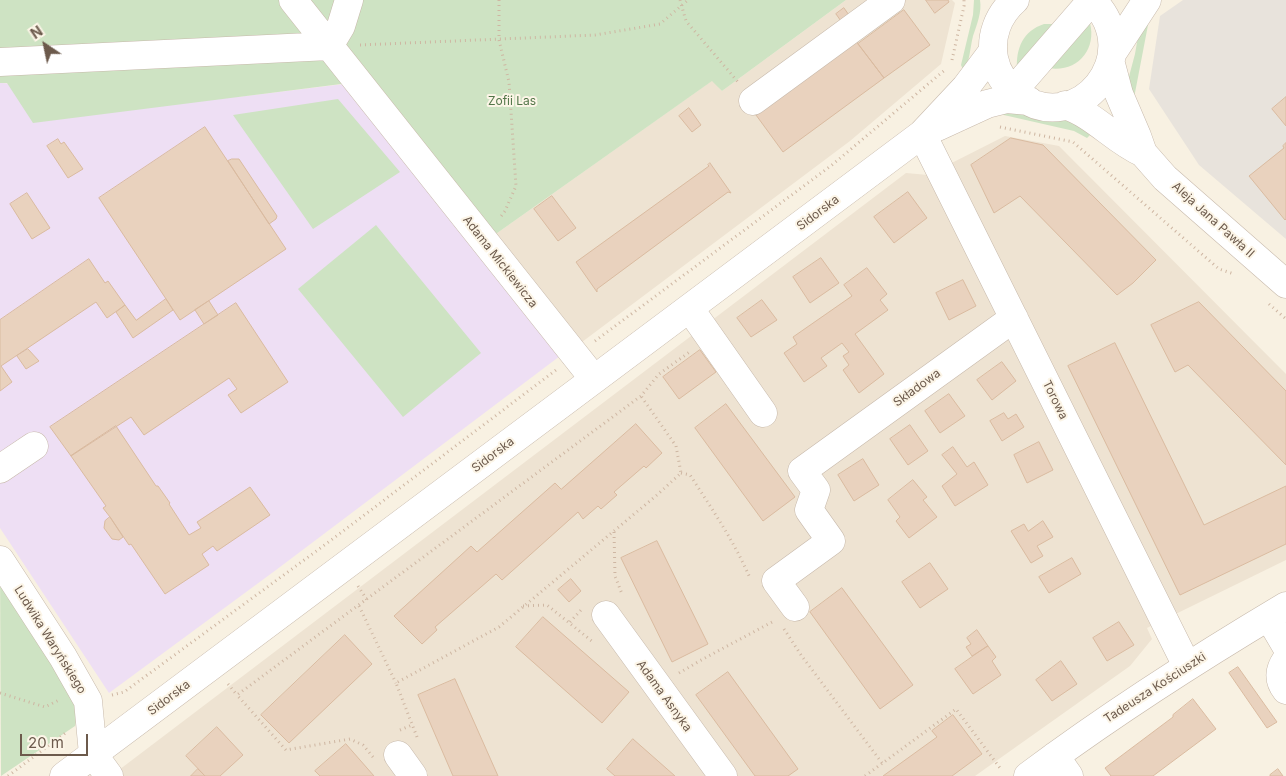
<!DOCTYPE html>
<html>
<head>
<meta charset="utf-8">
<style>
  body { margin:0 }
  #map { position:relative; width:1286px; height:776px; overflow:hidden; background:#f8f1e2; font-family:Inter,sans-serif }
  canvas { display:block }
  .north { position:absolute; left:20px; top:20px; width:50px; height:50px; -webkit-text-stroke:4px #fcf5e7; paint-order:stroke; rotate:326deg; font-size:14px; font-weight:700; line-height:20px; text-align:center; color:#6c5a4c }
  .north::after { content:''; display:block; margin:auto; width:18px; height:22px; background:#6c5a4c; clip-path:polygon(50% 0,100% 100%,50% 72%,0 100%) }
  .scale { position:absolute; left:20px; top:734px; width:68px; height:22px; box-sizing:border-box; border:2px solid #6c5a4c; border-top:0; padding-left:6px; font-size:15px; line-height:18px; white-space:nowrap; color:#6c5a4c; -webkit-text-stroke:4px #fcf5e7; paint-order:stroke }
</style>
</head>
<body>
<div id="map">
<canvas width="1286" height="776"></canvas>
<div class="north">N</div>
<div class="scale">20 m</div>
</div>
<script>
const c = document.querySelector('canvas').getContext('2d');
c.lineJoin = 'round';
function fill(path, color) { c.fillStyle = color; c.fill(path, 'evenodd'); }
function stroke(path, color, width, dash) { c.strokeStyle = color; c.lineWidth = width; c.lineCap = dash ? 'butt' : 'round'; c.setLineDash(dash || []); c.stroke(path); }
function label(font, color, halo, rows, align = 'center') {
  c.font = font + ' Inter,sans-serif'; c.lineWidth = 4; c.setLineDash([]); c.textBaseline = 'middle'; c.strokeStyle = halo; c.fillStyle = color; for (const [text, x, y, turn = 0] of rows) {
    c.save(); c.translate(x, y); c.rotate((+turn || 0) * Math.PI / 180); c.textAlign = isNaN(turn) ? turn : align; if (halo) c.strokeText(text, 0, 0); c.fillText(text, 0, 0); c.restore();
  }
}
fill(new Path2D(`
  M 846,0 L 952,0 L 955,3 L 941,64 L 850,141 L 578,345 L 493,236 L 713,80 L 722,91 Z
  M 1005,136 L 1059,146 L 1286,374 L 1286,560 L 1147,628 L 1152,639 L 1130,666 L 975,776 L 111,776 L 906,173 L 928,175 Z`), '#eee3d2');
fill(new Path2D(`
  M 1183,0 L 1286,0 L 1286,239 L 1199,165 L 1149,89 L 1160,16 Z`), '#e8e3dc');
fill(new Path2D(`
  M 0,83 L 237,97 L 344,84 L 560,356 L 276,570 L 109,693 L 0,528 Z`), '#eedff4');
fill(new Path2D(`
  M 0,0 L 846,0 L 722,91 L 712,81 L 493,236 L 349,83 L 33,123 L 7,83 L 0,83 Z
  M 974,0 L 980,0 C 982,12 977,24 973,36 C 970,48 970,60 964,72 L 961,65 L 973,15 Z
  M 1147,19 L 1148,25 L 1134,98 L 1127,84 L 1135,54 L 1139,31 Z
  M 1090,23 C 1097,51 1076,73 1048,68 Z
  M 1044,24 L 1054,24 L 1017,69 C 1016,48 1023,31 1044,24 Z
  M 338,99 L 400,172 L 313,229 L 233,115 Z
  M 1001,108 L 1058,116 L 1094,131 L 1087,138 L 1074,131 L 995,113 Z
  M 376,225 L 481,353 L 403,417 L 298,289 Z
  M 0,560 L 78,712 L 75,726 L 1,776 Z`), '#cee3c3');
const building = new Path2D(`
  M 926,0 L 948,0 L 949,2 L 935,13 Z
  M 844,8 L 851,18 L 843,24 L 836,14 Z
  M 904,10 L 930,45 L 884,78 L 858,44 Z
  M 856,41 L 884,78 L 783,152 L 756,115 Z
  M 1286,97 L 1286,126 L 1272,109 Z
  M 689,108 L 701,125 L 692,132 L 679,116 Z
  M 205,127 L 286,249 L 180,320 L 99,198 Z
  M 1011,138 L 1043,145 L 1156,260 L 1133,283 L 1117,295 L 1020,196 L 994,213 L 971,165 Z
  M 58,139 L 61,144 L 64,142 L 83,169 L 68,178 L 47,146 Z
  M 1286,143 L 1286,219 L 1285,220 L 1249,176 L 1284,148 L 1283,146 Z
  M 232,159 L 239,159 L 277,216 L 276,219 L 269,224 L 228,161 Z
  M 710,163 L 731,193 L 728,192 L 597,289 L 597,292 L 576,262 L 709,166 L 708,165 Z
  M 908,192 L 927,218 L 894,243 L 874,217 Z
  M 27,193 L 50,228 L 32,239 L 10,204 Z
  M 552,196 L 576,228 L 558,241 L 534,209 Z
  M 821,258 L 839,283 L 810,303 L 793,277 Z
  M 89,259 L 105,283 L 108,281 L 125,305 L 107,318 L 96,302 L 1,366 L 12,382 L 0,391 L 0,320 Z
  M 867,268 L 887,294 L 880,300 L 888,310 L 855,334 L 884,374 L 859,393 L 843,370 L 849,365 L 843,356 L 849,352 L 842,343 L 821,358 L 827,366 L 804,382 L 784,353 L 797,344 L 793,337 L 852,296 L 844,285 Z
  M 963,280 L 976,306 L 949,320 L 936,293 Z
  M 166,299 L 173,310 L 133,338 L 116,312 L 125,305 L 136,320 Z
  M 762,300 L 777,320 L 751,337 L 737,318 Z
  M 209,301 L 218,315 L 204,324 L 195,310 Z
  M 1199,302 L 1286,391 L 1286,465 L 1188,365 L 1175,372 L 1151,325 Z
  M 236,303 L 288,382 L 241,413 L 228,395 L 237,389 L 229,378 L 144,435 L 131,417 L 71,456 L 50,427 Z
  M 1115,343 L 1204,525 L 1286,486 L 1286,544 L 1180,595 L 1068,366 Z
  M 28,349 L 39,361 L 26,369 L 17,356 Z
  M 700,350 L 716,372 L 679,399 L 663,377 Z
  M 1002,362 L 1016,381 L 992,400 L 977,380 Z
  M 949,394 L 965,416 L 940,433 L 925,411 Z
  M 726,404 L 795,497 L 763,521 L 695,428 Z
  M 1004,413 L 1008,419 L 1016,414 L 1024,427 L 1002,441 L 990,421 Z
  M 636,424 L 662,453 L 646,468 L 644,466 L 614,492 L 617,495 L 601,509 L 598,506 L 583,519 L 578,512 L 502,580 L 496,574 L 435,627 L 437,630 L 422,644 L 394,616 L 471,546 L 477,552 L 555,483 L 561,489 Z
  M 910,425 L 928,451 L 908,465 L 890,439 Z
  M 116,426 L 156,486 L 158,486 L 170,503 L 169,504 L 189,535 L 201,528 L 197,522 L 250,487 L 270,515 L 217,551 L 213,546 L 202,554 L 209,565 L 165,594 L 131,544 L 129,545 L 110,517 L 103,508 L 106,506 L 71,456 Z
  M 1039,442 L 1053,470 L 1027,483 L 1014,455 Z
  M 953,447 L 967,467 L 974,462 L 988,485 L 955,506 L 942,486 L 957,474 L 942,455 Z
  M 863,459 L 879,485 L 854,501 L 838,475 Z
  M 913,480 L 927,497 L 923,500 L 937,517 L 909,538 L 896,521 L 900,517 L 888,500 Z
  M 110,517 L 123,537 L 119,540 L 112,539 L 104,528 L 105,521 Z
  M 1043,521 L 1053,537 L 1037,546 L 1043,556 L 1031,563 L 1011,531 L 1024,524 L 1028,531 Z
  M 657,541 L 708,644 L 672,662 L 621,558 Z
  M 1072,558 L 1081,574 L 1049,593 L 1039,577 Z
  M 930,563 L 948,589 L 920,608 L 902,582 Z
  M 571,579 L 581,591 L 569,602 L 558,590 Z
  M 842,588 L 913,685 L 880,709 L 810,612 Z
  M 543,617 L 629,692 L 602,723 L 516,647 Z
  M 1119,622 L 1134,645 L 1107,661 L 1093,638 Z
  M 977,630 L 988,646 L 972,656 L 966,647 L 971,644 L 967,638 Z
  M 345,635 L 372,664 L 289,743 L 261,715 Z
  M 988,646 L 996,657 L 992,661 L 1001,675 L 973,694 L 955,669 Z
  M 1061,661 L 1077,684 L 1052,701 L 1036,680 Z
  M 1238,667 L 1277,722 L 1267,728 L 1229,673 Z
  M 728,672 L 798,769 L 788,776 L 755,776 L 696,695 Z
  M 455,679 L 498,776 L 453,776 L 418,695 Z
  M 1193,699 L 1216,729 L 1153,776 L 1111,776 L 1105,768 L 1173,717 L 1173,715 Z
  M 953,715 L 982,754 L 952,776 L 883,776 L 937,737 L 932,731 Z
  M 217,727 L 243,755 L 220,776 L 205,776 L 186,756 Z
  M 633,739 L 675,776 L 615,776 L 607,769 Z
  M 346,744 L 374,776 L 320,776 L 315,771 Z
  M 198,769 L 205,776 L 191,776 Z
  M 1278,769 L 1283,776 L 1270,776 L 1270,775 Z`);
fill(building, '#e9d2be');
stroke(building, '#dabba0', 1);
const minor = new Path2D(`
  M 293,0 L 594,379
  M 1015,0 C 998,15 990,36 994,58 C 997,74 1006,86 1019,96 C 1077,138 1148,56 1092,0
  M 1113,52 L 1147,0
  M 0,62 L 329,46 L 341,26 L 349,0
  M 1111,64 L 1119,94 L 1137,136 L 1143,153 L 1165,178 L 1286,284
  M 1013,91 L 1092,0
  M 753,101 L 891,0
  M 1065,105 C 1095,115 1114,140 1143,153
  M 937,127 L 987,104 L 1007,99 L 1029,101
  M 922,134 L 1187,666
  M 690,309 L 763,413
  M 0,469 L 34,446
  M 0,560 L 63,657 L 88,701 L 93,754
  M 795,607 L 776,581 L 831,541 L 809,510 L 816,490 L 802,471 L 1014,318
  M 606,615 L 723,776
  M 1269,617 L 1286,646
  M 1286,660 C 1279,670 1278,680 1286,690
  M 93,754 L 109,776
  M 398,755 L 413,776
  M 1055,756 L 1069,776
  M 64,776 L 922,134 L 966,87 L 993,51
  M 1028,776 C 1111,714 1197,659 1286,606`);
stroke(minor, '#c7b9ab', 29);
stroke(new Path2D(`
  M 499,0 L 499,40 L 509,82 L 516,186 L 505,211 L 499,219
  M 680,0 L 686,21 L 738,82
  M 360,45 L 595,35 L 660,24 L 688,0
  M 952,60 L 964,6 L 964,0
  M 1000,127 L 1073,142 L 1219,269 L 1234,274
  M 1269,304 L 1286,319
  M 595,341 L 832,165 L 946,69
  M 681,473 L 690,475 C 712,509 734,541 750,578
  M 614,532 L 615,576 L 622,594
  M 358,586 L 367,600
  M 359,606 L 396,683
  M 523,606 L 547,605 L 593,642
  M 570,622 L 581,610
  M 784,629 L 801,655 L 882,763
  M 679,673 L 703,659 L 774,621
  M 228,684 L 237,695
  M 0,693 L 45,707 L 61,699
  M 112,695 L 124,692 L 326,544 L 556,370
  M 400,730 L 412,725
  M 417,737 L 396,683 L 499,627 L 657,495 L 681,473 L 676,446 L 641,396
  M 373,757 L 363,745 L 350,739 L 286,750 L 237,695 L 641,396 L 659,374 L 691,351
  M 8,776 L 67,732
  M 865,776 L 956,709 L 1000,768`), '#ceb6a2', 3, [1, 4]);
stroke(minor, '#fff', 28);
label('12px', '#537649', '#fcf5e7', [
  ["Zofii Las",512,101]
]);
label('12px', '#6c5a4c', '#fcf5e7', [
  ["Sidorska",818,213,-37],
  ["Aleja Jana Pawła II",1213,220,42],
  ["Adama Mickiewicza",500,262,52],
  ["Składowa",917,388,-36],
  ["Torowa",1055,400,64],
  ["Sidorska",493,455,-37],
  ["Ludwika Waryńskiego",50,640,58],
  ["Tadeusza Kościuszki",1155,688,-33],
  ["Adama Asnyka",664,696,54],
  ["Sidorska",169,698,-37]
]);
</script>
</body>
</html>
